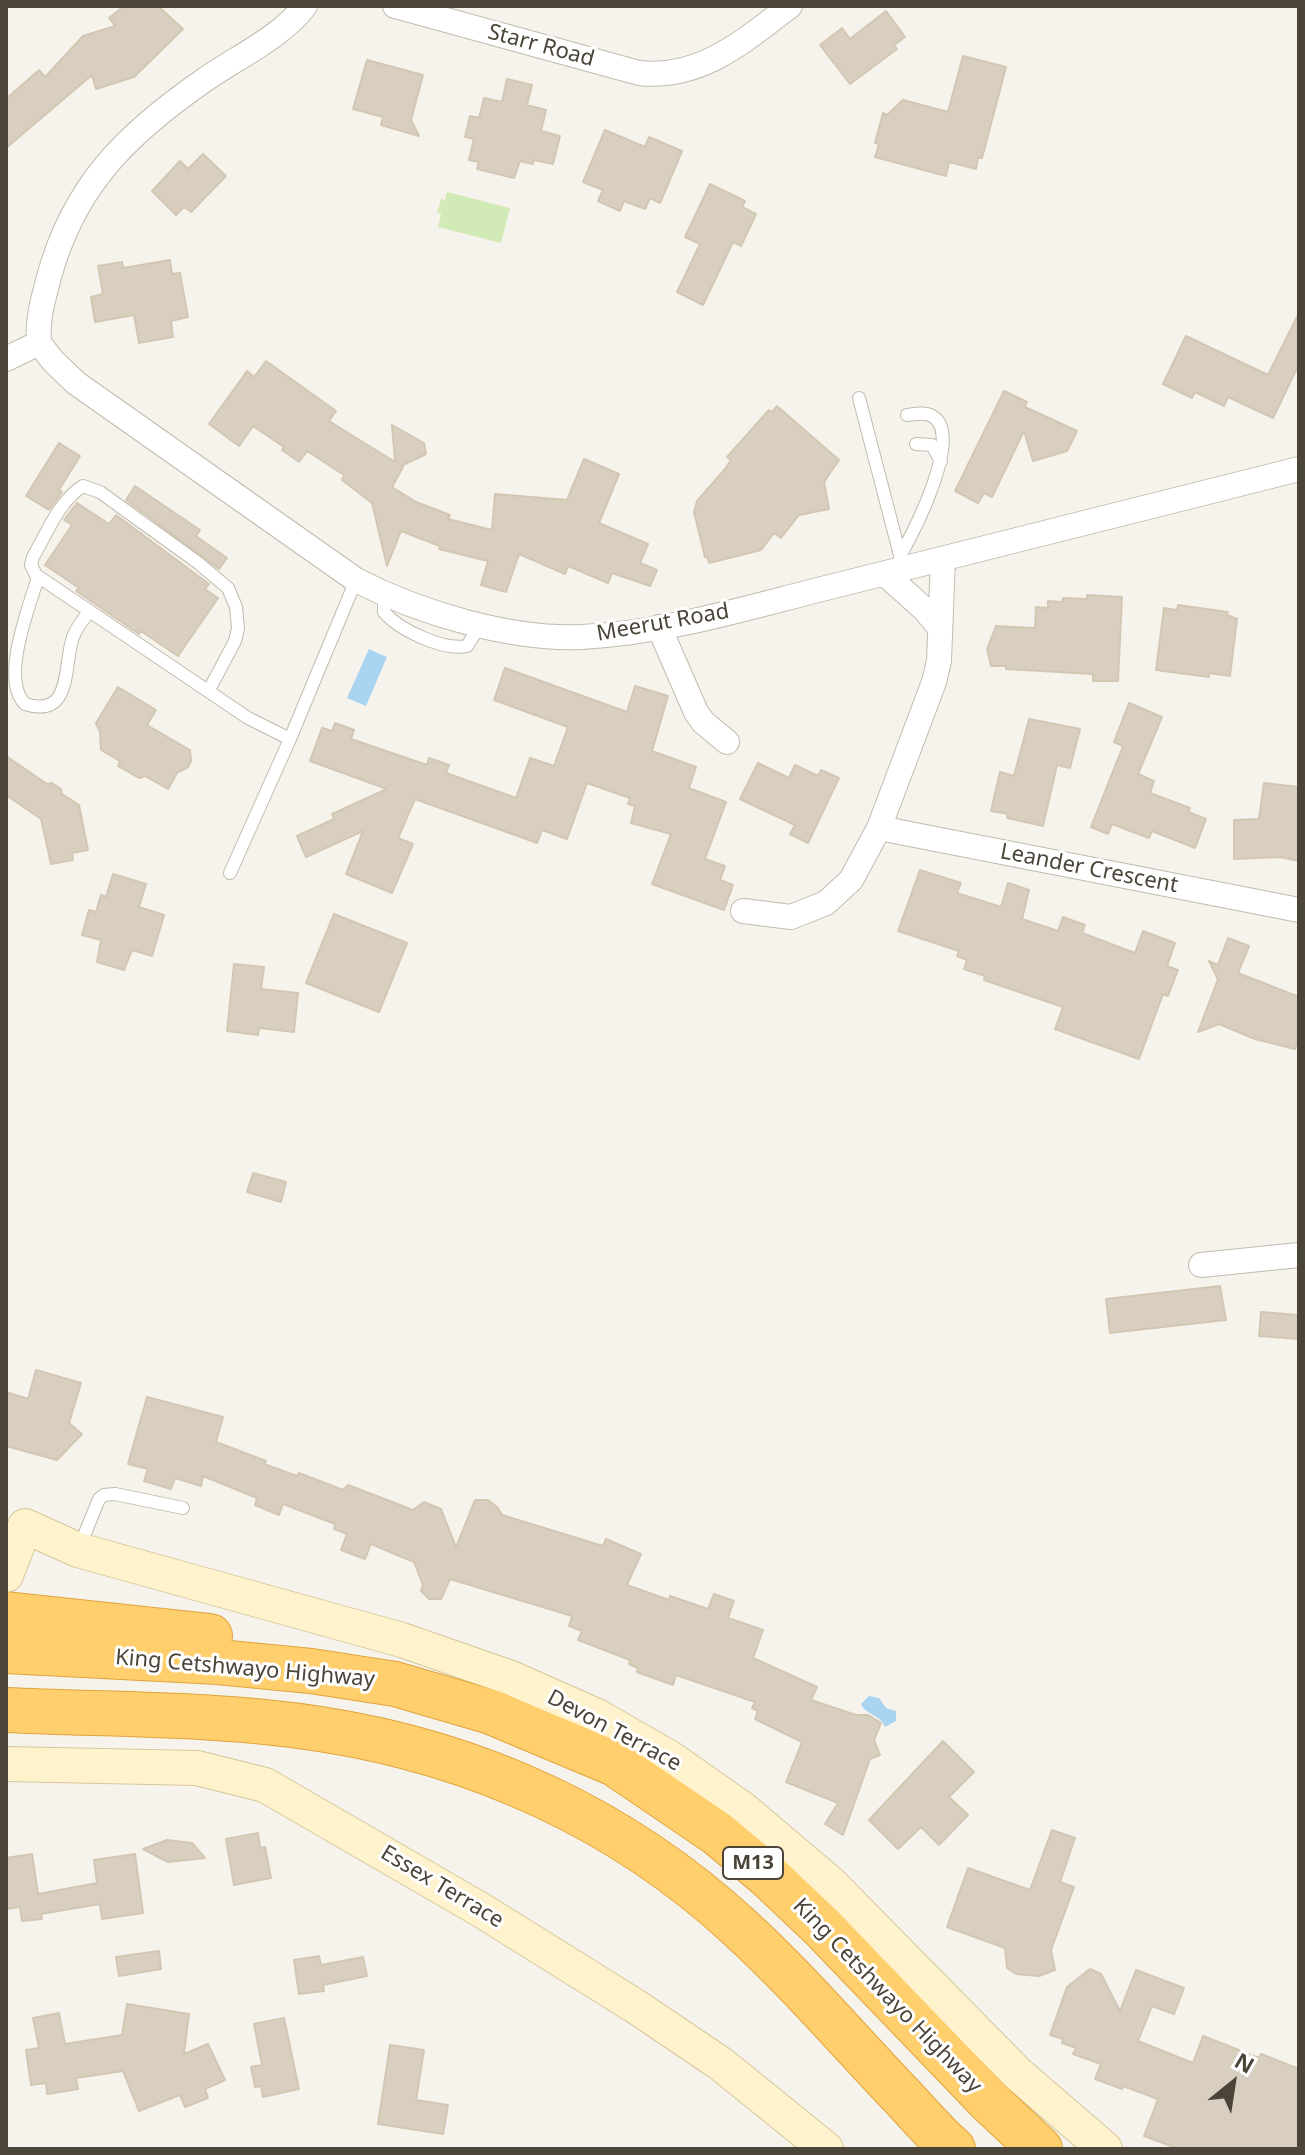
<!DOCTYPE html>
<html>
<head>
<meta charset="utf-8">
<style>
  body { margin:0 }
  #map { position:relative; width:1305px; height:2155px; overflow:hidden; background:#f6f3ec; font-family:"Noto Sans",sans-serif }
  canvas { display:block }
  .frame { position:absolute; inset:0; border:8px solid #4b4439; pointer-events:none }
  .north { position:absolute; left:1193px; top:2043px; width:80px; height:80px; -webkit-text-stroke:6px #fff; paint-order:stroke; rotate:30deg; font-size:22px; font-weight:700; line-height:32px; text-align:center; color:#4b4439 }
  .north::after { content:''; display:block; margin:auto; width:28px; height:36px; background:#4b4439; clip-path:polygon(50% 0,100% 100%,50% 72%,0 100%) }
</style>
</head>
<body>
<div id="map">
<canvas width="1305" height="2155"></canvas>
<div class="frame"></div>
<div class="north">N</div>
</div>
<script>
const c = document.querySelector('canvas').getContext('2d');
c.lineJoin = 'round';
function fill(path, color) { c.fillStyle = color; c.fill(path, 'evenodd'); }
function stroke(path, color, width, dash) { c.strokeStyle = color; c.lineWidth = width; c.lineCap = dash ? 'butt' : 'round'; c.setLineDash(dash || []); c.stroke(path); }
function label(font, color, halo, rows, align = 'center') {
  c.font = font + ' "Noto Sans",sans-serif'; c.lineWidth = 6; c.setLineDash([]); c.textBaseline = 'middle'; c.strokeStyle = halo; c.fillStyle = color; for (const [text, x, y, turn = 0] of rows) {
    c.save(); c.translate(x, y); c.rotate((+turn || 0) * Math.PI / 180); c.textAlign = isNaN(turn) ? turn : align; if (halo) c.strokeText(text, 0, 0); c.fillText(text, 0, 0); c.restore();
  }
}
fill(new Path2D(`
  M 447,192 L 510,208 L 501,243 L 438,227 L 441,214 L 437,213 L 441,199 L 445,200 Z`), '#d2eab5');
fill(new Path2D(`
  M 369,649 L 387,657 L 366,706 L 347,698 Z
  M 869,1696 L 879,1698 L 886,1708 L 896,1711 L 896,1721 L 885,1727 C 881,1715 866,1715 861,1704 Z`), '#a9d4f2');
const building = new Path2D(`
  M 124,6 L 158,6 L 183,29 L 134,77 L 96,89 L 92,75 L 6,148 L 6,99 L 39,70 L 45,77 L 83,36 L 115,26 L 109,18 Z
  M 886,11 L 905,37 L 894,45 L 897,49 L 850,84 L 820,45 L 842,28 L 850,39 Z
  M 963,56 L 1006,67 L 982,158 L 978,158 L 976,169 L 949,162 L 946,176 L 875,157 L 879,144 L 875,143 L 883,113 L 887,115 L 903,100 L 948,112 Z
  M 367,60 L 423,75 L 411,120 L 419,136 L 381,125 L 383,117 L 353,109 Z
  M 507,79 L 532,85 L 527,105 L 546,110 L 541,131 L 560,136 L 553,164 L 534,160 L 533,164 L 520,161 L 514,178 L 477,169 L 479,162 L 469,160 L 474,139 L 465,137 L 470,116 L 479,118 L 484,98 L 502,102 Z
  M 605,130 L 645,147 L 649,137 L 682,151 L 660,203 L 650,198 L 645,209 L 624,201 L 620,211 L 598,201 L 603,190 L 583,182 Z
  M 203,154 L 226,176 L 191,212 L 184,207 L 176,215 L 152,191 L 180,161 L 188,169 Z
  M 710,184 L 745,201 L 742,207 L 756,214 L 741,246 L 733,242 L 703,305 L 677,292 L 700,244 L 685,237 Z
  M 170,260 L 172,274 L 180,273 L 188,317 L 171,321 L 173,337 L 139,343 L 134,315 L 95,322 L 91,297 L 103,294 L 98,266 L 122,262 L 123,268 Z
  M 1299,313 L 1299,364 L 1273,418 L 1228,397 L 1224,406 L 1195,392 L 1192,398 L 1163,384 L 1186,336 L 1268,375 Z
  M 266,361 L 336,411 L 329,421 L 395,462 L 392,425 L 424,443 L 426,454 L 401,466 L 403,467 L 392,487 L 416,502 L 450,515 L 448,519 L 492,530 L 495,494 L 567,500 L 584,459 L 619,474 L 599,523 L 648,544 L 640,563 L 657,570 L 650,586 L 612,573 L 608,583 L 568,566 L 565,574 L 519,554 L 506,592 L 481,585 L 488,561 L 439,549 L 440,546 L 401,531 L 387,566 L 372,503 L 342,480 L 344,475 L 307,451 L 299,462 L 282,450 L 284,447 L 253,426 L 239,446 L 209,424 L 247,371 L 254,377 Z
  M 1004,391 L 1027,402 L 1025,407 L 1077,431 L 1067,451 L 1033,461 L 1024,431 L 992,497 L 984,493 L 978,503 L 955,491 Z
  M 777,406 L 839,460 L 824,482 L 829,509 L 799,515 L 781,538 L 774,533 L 761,550 L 709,563 L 707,556 L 705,557 L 694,512 L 697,501 L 726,468 L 731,460 L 727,457 L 769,410 L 772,412 Z
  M 59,443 L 80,456 L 59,490 L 62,492 L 49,510 L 26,496 Z
  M 135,486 L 200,530 L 196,536 L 227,558 L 219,569 L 126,500 Z
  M 77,503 L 109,524 L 116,515 L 209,584 L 205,589 L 218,598 L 178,656 L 141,631 L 139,634 L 76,591 L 79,588 L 45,565 L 72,525 L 64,520 Z
  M 1087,595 L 1122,597 L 1118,681 L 1093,681 L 1093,674 L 1006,669 L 1006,666 L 991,666 L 987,649 L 996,626 L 1035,628 L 1036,607 L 1048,608 L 1048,601 L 1062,602 L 1063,598 L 1087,599 Z
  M 1178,605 L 1228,612 L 1227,615 L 1237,619 L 1230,676 L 1209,673 L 1209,677 L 1156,670 L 1164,608 L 1177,610 Z
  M 505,668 L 627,712 L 635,686 L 668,696 L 652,751 L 696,767 L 689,788 L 726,802 L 705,859 L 725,866 L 720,880 L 733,885 L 724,910 L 652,884 L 671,834 L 631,823 L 635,806 L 628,804 L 630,798 L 587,783 L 567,839 L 542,830 L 537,843 L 415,799 L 398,838 L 413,844 L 392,893 L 346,874 L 363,831 L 306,857 L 297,836 L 334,819 L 332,814 L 387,789 L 310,761 L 322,728 L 332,731 L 335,723 L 354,730 L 351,739 L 427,765 L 429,758 L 449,765 L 446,773 L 516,798 L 530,758 L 554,766 L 568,727 L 494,700 Z
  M 118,687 L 156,710 L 147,725 L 190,750 L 191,761 L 188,767 L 177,773 L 168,789 L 145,776 L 139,778 L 118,766 L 120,761 L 101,750 L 100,732 L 96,723 Z
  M 1129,703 L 1162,717 L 1138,774 L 1154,781 L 1150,793 L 1190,808 L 1188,812 L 1206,819 L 1195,848 L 1152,831 L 1149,838 L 1112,824 L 1108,834 L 1091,827 L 1123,746 L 1114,742 Z
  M 1029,719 L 1080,729 L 1070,768 L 1057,765 L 1043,826 L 1007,818 L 1008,814 L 991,811 L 1000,772 L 1014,776 Z
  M 6,756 L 47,784 L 52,783 L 61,789 L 62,794 L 79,805 L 88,850 L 72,853 L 73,860 L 51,864 L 41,819 L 6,795 Z
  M 758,763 L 789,778 L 795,765 L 818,776 L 821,770 L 839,778 L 808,843 L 790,834 L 795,825 L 740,799 Z
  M 1264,783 L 1299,787 L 1299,861 L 1280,857 L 1234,859 L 1234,820 L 1259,819 Z
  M 920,870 L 961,883 L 957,893 L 1001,907 L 1008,883 L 1029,890 L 1022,919 L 1058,931 L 1063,917 L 1085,925 L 1082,933 L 1135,953 L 1143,931 L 1175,943 L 1167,966 L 1178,970 L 1168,996 L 1163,994 L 1139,1059 L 1055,1029 L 1063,1007 L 984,980 L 985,976 L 964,969 L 967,960 L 957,956 L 959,951 L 898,931 Z
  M 113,874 L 146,884 L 139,907 L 164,915 L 152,956 L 132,950 L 124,970 L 97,962 L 101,940 L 82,935 L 89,910 L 96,912 L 101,895 L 106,897 Z
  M 334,914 L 407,943 L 379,1012 L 306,983 Z
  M 1228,938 L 1249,946 L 1238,973 L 1299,997 L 1299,1035 L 1295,1049 L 1255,1039 L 1219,1024 L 1198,1032 L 1218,979 L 1209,961 L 1218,965 Z
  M 234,964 L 264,967 L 261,989 L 298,993 L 294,1032 L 259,1028 L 258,1035 L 227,1031 Z
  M 253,1173 L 286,1182 L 281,1202 L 247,1192 Z
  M 1220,1286 L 1226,1320 L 1110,1333 L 1106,1299 Z
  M 1261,1312 L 1299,1315 L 1299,1339 L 1259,1336 Z
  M 36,1370 L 81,1383 L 69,1423 L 82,1434 L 57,1460 L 6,1446 L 6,1392 L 28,1399 Z
  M 147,1397 L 223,1417 L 216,1442 L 266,1461 L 264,1464 L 297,1476 L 299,1473 L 343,1490 L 348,1485 L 413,1510 L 424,1502 L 441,1509 L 456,1547 L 475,1500 L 488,1500 L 497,1507 L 502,1515 L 603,1546 L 606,1539 L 641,1554 L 627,1585 L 669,1600 L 670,1596 L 708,1609 L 714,1594 L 734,1601 L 728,1618 L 763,1630 L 753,1658 L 817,1687 L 811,1700 L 856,1715 L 868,1715 L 881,1723 L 874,1740 L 880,1755 L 870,1759 L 843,1835 L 825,1824 L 838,1803 L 786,1782 L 802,1742 L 755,1719 L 758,1711 L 752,1708 L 755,1702 L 676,1675 L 673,1685 L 637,1672 L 638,1668 L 629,1664 L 630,1660 L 578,1640 L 582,1631 L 569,1626 L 572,1616 L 450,1579 L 441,1599 L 429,1599 L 421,1591 L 423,1585 L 414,1562 L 371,1544 L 365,1559 L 341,1550 L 347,1534 L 334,1529 L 335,1524 L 283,1504 L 279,1515 L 255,1505 L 257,1498 L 203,1476 L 201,1486 L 175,1478 L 171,1489 L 144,1481 L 148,1469 L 128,1464 Z
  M 943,1741 L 974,1772 L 949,1797 L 968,1815 L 939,1845 L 921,1827 L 898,1849 L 869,1820 Z
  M 1052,1830 L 1075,1838 L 1060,1882 L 1074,1887 L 1051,1950 L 1055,1970 L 1039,1976 L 1016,1974 L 1007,1968 L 1005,1948 L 947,1927 L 968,1868 L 1030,1890 Z
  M 258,1833 L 260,1848 L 265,1847 L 271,1878 L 234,1885 L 226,1839 Z
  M 167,1840 L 192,1843 L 205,1858 L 168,1862 L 143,1849 Z
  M 32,1854 L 38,1894 L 97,1883 L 94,1860 L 135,1854 L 143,1913 L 102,1919 L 100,1904 L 41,1914 L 42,1919 L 22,1921 L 20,1907 L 6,1909 L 6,1858 Z
  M 159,1951 L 161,1969 L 119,1976 L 116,1957 Z
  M 319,1956 L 321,1965 L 363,1957 L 367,1976 L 323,1985 L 324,1991 L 299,1994 L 294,1960 Z
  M 1090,1969 L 1101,1974 L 1120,2011 L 1136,1970 L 1184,1988 L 1174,2014 L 1152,2006 L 1138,2041 L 1193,2063 L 1203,2036 L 1259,2058 L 1261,2054 L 1299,2069 L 1299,2149 L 1179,2149 L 1144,2136 L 1158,2099 L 1123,2086 L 1122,2089 L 1095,2079 L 1101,2064 L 1073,2054 L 1076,2048 L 1062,2043 L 1063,2039 L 1050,2035 L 1067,1987 Z
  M 127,2004 L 189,2014 L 184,2054 L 208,2044 L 225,2080 L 205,2089 L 208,2098 L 185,2107 L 180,2095 L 139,2111 L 123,2071 L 76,2078 L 78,2089 L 47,2094 L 46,2083 L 31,2085 L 26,2050 L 39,2048 L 33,2018 L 59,2013 L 65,2044 L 122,2035 Z
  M 284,2018 L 299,2089 L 263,2097 L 261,2086 L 255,2087 L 251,2067 L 262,2065 L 254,2024 Z
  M 390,2045 L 424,2050 L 416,2100 L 448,2105 L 443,2134 L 378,2124 Z`);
fill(building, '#d8cfc1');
stroke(building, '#d3c7b4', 2);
const lane = new Path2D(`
  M 859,398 L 901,559
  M 916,444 L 932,445 L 941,461
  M 900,556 C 913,533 965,434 932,416 C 925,412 915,414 907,415
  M 38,577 C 29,608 0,679 25,704 C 73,719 63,666 73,637 C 77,627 83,619 90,611
  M 384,595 L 384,612 C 399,630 444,651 467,646 L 481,624
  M 209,690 L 235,641 L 238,628 L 236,607 L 228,588 L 197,562 L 100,492 L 83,486 C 59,501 47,533 33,557 L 31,565 L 36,575 L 248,718 L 290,739
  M 230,873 L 290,739 L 356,580
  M 79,1548 L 99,1499 L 104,1495 L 115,1494 L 183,1508`);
const street = new Path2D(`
  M 395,6 L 639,73 C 700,80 744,41 790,6
  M 39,343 L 53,361 L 76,383 L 356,580 C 420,613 510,640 582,637 C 666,633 749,607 830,587 C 987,549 1143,507 1299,469
  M 39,343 C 37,319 43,300 49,277 C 74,185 127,134 203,81 C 237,57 279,39 305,6
  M 6,359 L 39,343
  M 885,574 L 924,609 L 940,628
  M 659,627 L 696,712 L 703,722 L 727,742
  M 879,828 L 1299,910
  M 743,911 L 791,917 L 826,903 L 851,880 L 879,828 L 934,682 L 939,661 L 943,559
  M 1201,1265 L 1299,1255`);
const secondary = new Path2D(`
  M 6,1575 L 25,1526 L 78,1550 L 402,1640 L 511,1678 L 597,1716 L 670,1758 L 744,1810 L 830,1883 L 1018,2074 L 1105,2149
  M 6,1764 L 197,1768 L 265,1785 L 481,1910 L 635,2006 L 721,2064 L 826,2149`);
const highway = new Path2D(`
  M 6,1614 L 210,1636
  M 6,1651 L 218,1662 L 311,1671 L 395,1684 L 491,1712 L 615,1764 L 718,1834 L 767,1875 L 822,1927 L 990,2102 L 1040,2149
  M 6,1710 C 110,1715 217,1713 320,1729 C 477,1753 622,1819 739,1927 C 794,1977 843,2034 894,2088 C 914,2108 932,2131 953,2149`);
stroke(lane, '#c2bbae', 14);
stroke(street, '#c2bbae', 26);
stroke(secondary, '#d6c79b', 36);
stroke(highway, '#e0a43c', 46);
stroke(lane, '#fff', 12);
stroke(street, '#fff', 24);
stroke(secondary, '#fff3cd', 34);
stroke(highway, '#ffcf6e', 44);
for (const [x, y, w] of [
  [753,1863,60]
]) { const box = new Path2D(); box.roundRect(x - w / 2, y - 16, w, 32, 6); c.fillStyle = '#fff'; c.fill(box); stroke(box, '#4b4439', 2); }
label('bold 20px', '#4b4439', null, [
  ["M13",753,1863]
]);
label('22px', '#4b4439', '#fff', [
  ["Starr Road",541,46,15],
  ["Meerut Road",663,623,-10],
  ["Leander Crescent",1089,869,11],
  ["King Cetshwayo Highway",245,1669,5],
  ["Devon Terrace",614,1731,28],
  ["Essex Terrace",442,1887,31],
  ["King Cetshwayo Highway",887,1996,46]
]);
</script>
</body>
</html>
